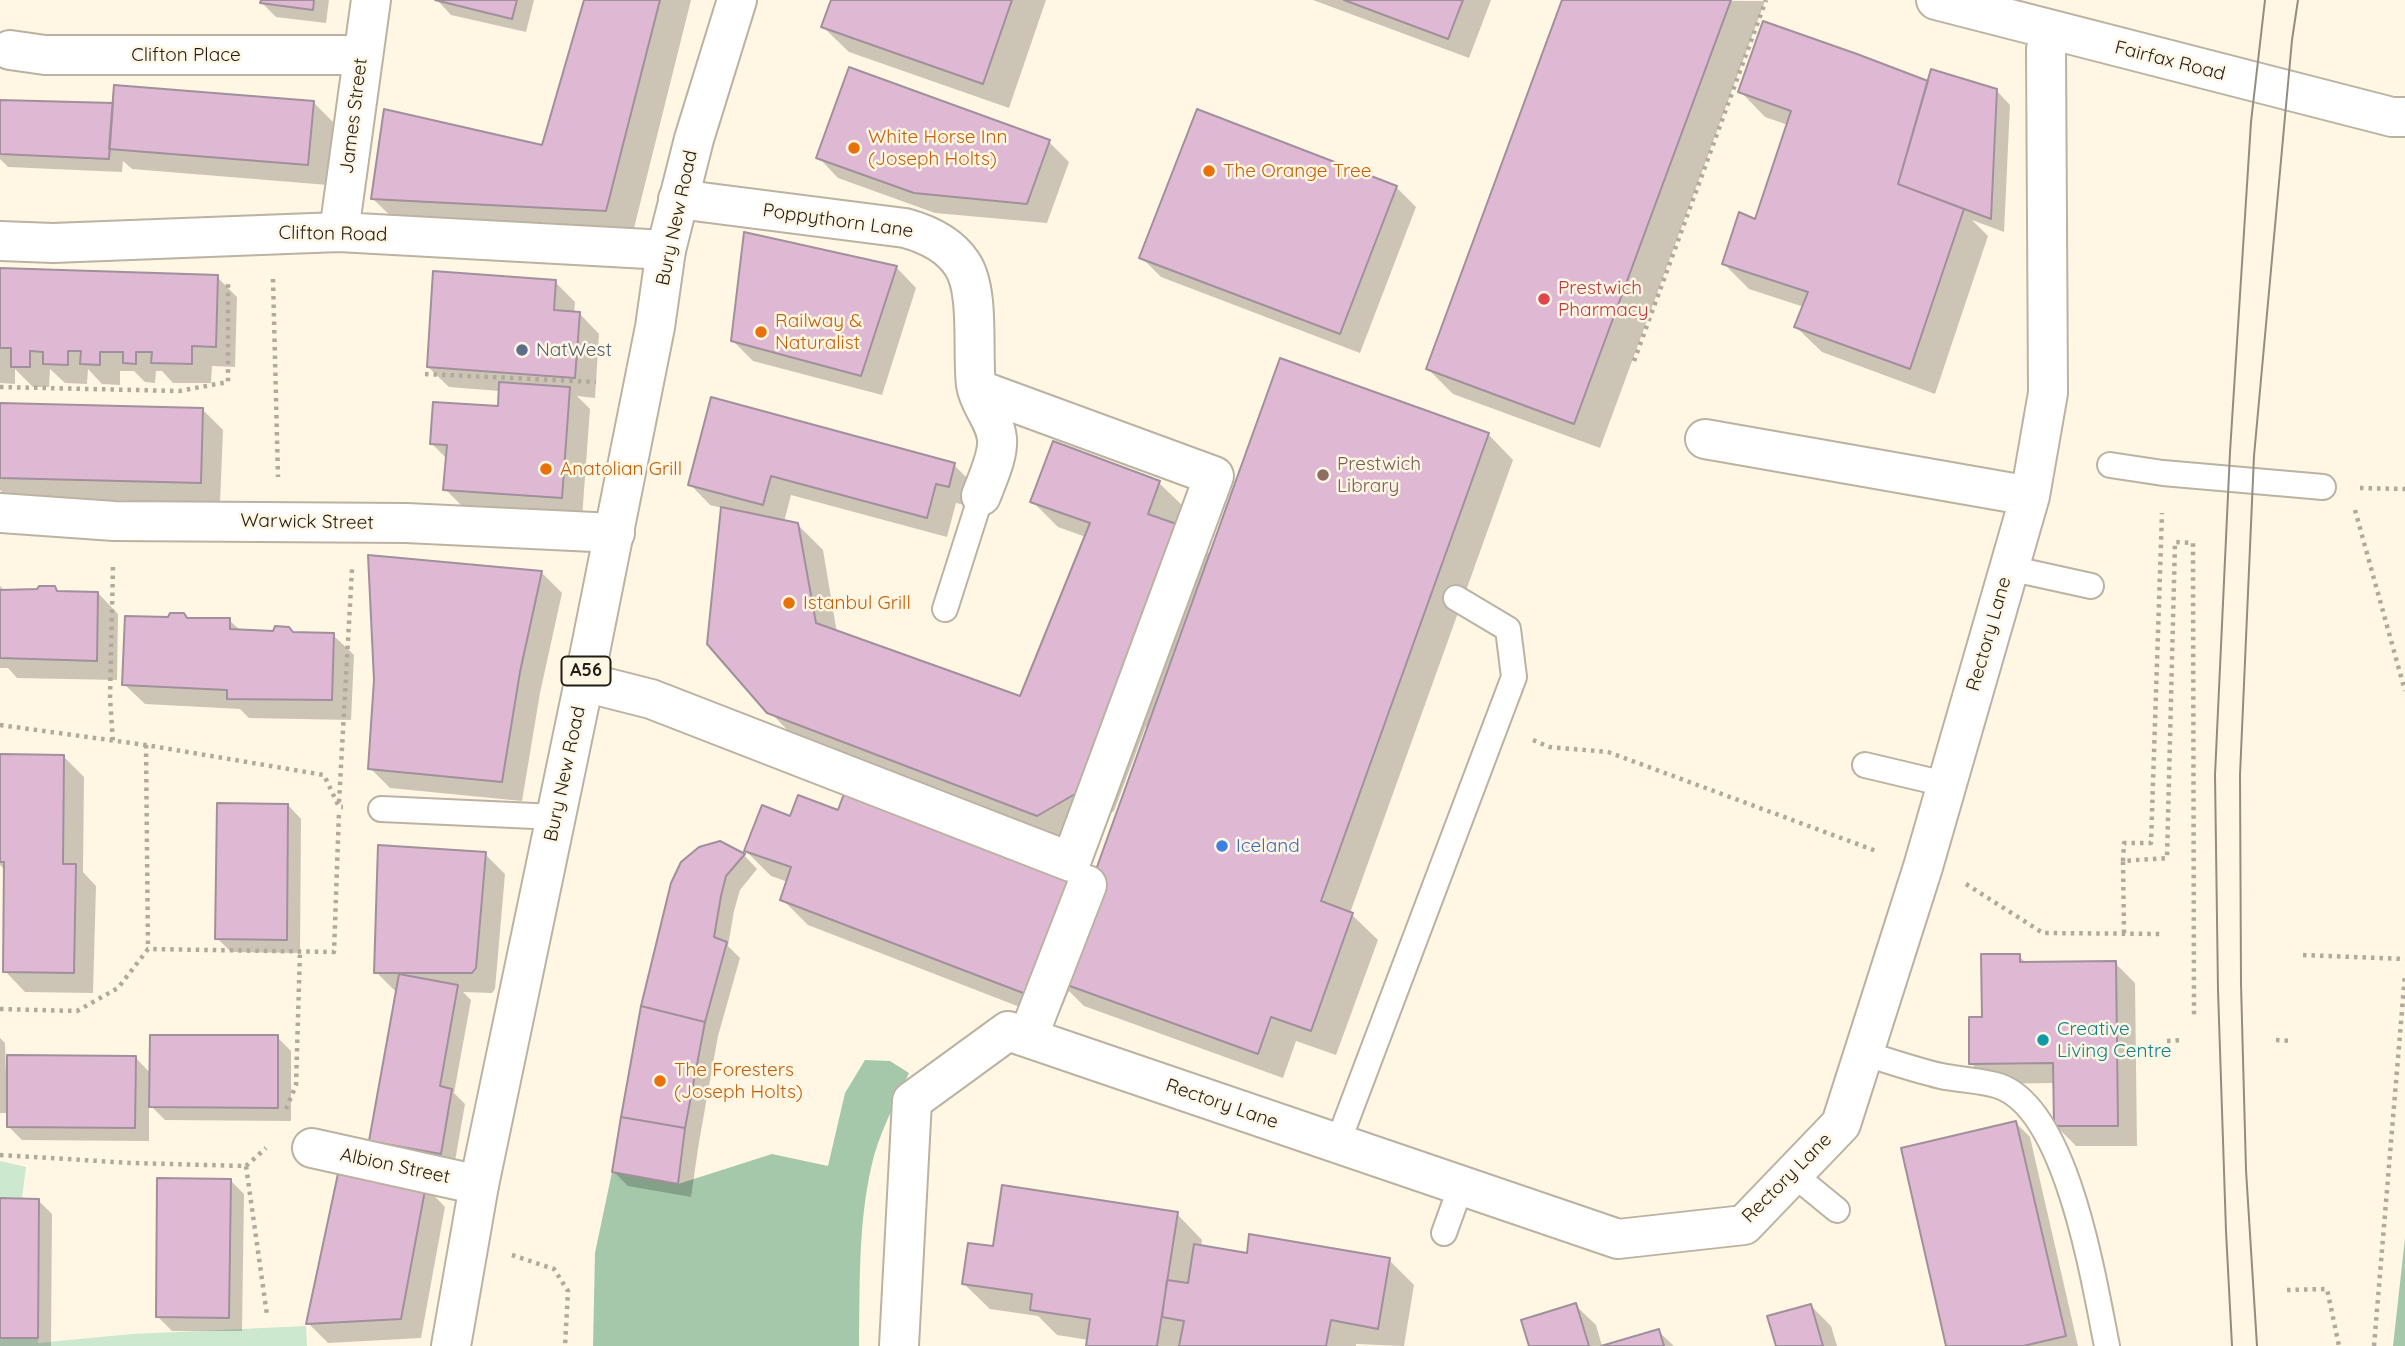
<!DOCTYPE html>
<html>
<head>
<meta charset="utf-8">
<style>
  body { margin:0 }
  canvas { display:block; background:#fff6e4 }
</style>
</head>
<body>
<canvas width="2405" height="1346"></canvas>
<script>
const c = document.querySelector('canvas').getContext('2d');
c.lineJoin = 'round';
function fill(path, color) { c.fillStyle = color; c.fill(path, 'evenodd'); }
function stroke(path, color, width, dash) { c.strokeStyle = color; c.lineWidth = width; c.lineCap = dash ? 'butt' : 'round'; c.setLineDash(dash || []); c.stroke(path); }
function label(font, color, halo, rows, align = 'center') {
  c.font = font + ' Quicksand,sans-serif'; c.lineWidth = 5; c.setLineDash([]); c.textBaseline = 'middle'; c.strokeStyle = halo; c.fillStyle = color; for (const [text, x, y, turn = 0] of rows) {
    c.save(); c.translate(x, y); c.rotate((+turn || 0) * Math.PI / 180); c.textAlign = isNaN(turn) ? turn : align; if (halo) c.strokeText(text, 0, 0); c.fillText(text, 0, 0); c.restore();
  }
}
fill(new Path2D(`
  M 0,1161 L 26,1167 L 22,1198 L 0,1198 Z
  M 306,1326 L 307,1346 L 0,1346 L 0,1338 L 38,1338 L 38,1343 L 132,1334 Z`), '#cce8cf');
fill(new Path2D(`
  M 865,1060 L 890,1061 L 909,1073 C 895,1104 878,1135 871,1168 C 858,1227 860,1286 859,1346 L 593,1346 L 595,1253 L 612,1172 L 678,1184 L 772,1154 L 828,1166 L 845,1093 Z
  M 2405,1238 L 2405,1346 L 2393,1346 Z`), '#a6c8aa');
fill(new Path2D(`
  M 263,0 L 329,0 L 326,23 L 276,17 L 262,3 Z
  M 437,0 L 534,0 L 526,32 L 451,15 Z
  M 586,0 L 691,0 L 632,236 L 399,224 L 373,199 L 544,147 Z
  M 833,0 L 1046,0 L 1009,108 L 849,52 L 823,27 Z
  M 1313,0 L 1491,0 L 1469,58 Z
  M 1564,0 L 1765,1 L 1600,448 L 1453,394 L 1428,369 Z
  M 1927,83 L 1996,90 L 2010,105 L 2004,232 L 1972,220 L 1988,236 L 1935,394 L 1822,352 L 1796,327 L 1804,307 L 1749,289 L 1724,264 L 1756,222 L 1788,125 L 1765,117 L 1740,91 Z
  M 0,102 L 114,105 L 313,102 L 333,122 L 328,185 L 132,169 L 123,161 L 122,172 L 8,167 L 0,159 Z
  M 1049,142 L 1069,162 L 1047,223 L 935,213 L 838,178 L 818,157 Z
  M 1396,187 L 1416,207 L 1360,353 L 1161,277 L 1141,257 Z
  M 896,267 L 916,288 L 882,395 L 753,361 L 733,341 Z
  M 0,270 L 217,277 L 237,297 L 235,367 L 212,366 L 211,383 L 173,383 L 162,371 L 156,371 L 155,383 L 145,382 L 134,371 L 120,371 L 120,385 L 102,384 L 88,369 L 87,384 L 65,383 L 50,369 L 49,387 L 33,387 L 15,369 L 15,384 L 0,383 Z
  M 555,282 L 575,302 L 574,313 L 579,313 L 599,334 L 595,398 L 577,396 L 590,409 L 582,518 L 466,510 L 445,489 L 447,459 L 431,443 L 499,408 L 500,391 L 449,387 L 428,367 Z
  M 712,399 L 954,465 L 974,485 L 969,506 L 956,503 L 947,537 L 791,495 L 784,522 L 797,524 L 823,550 L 837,633 L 1021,698 L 1086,537 L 1058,527 L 1032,501 L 1159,483 L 1185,508 L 1184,529 L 1211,555 L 1488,434 L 1513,460 L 1350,913 L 1378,940 L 1336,1055 L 1296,1041 L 1283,1078 L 1084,1006 L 1069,991 L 1056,1021 L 808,925 L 782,899 L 788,882 L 771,876 L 746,851 L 791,819 L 1089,894 L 1149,727 L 1146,726 L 1114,811 L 1063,840 L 795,738 L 769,711 L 722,508 L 710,505 L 690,484 Z
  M 0,404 L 203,410 L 223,430 L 220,503 L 8,498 L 0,490 Z
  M 541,572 L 562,593 L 540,693 L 522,801 L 390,788 L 370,768 Z
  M 0,586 L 6,592 L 98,593 L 118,614 L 117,680 L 17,678 L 8,668 L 0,668 Z
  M 188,620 L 229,620 L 241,631 L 333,635 L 354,655 L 351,720 L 249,718 L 240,709 L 145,704 L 124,684 Z
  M 0,755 L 64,757 L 84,777 L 83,872 L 96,886 L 93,993 L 25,992 L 5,971 L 6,871 L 0,865 Z
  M 288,805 L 301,819 L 300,953 L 231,952 L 217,938 Z
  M 485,854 L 505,874 L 495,989 L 492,993 L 463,992 L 471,1000 L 454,1093 L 465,1104 L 454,1167 L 385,1154 L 371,1140 L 397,993 L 376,972 Z
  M 744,855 L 757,869 L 740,890 L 734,911 L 728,946 L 740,958 L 718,1036 L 699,1142 L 691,1197 L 628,1186 L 614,1172 L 673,884 Z
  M 2019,956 L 2027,964 L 2115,963 L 2135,983 L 2137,1146 L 2076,1146 L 2055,1125 L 2055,1083 L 1991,1084 L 1971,1063 L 1984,1018 Z
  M 277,1037 L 291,1051 L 291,1121 L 165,1120 L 149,1104 L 149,1141 L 22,1140 L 8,1126 L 9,1113 L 0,1113 L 0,1038 L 5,1043 L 6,1075 L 9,1075 L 135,1057 L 151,1074 Z
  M 2016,1123 L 2030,1137 L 2078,1346 L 1948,1346 Z
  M 230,1180 L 244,1194 L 242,1331 L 172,1331 L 158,1317 Z
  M 425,1186 L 445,1207 L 421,1338 L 328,1343 L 308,1323 Z
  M 0,1200 L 38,1200 L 52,1214 L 51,1346 L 0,1346 Z
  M 1177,1214 L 1202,1240 L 1201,1247 L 1249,1255 L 1389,1260 L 1414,1285 L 1404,1346 L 1356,1344 L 1356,1346 L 1088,1346 L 1089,1340 L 1057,1335 L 1038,1316 L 990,1309 L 964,1284 L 995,1248 Z
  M 1575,1305 L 1596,1325 L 1602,1346 L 1531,1346 Z
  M 1811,1306 L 1831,1326 L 1837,1346 L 1778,1346 Z
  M 1658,1331 L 1674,1346 L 1607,1346 Z`), '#0003');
const building = new Path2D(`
  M 261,0 L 314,0 L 313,10 L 260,3 Z
  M 435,0 L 517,0 L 512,19 Z
  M 584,0 L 660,0 L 606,211 L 371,199 L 384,109 L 542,145 Z
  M 831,0 L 1012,0 L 983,84 L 821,27 Z
  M 1344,0 L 1463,0 L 1448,39 Z
  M 1562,0 L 1731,0 L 1574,424 L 1426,369 Z
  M 1763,21 L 1857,54 L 1928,81 L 1898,184 L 1964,209 L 1910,369 L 1794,327 L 1808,292 L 1722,264 L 1739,212 L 1755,219 L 1791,111 L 1738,92 Z
  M 849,67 L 1050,140 L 1027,204 L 914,193 L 816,158 Z
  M 1931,69 L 1997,89 L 1991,219 L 1898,184 Z
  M 114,85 L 314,101 L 308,165 L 109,149 Z
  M 0,100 L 113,103 L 109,159 L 0,154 Z
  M 1197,109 L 1397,186 L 1340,334 L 1139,258 Z
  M 744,232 L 897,266 L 861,376 L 731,341 Z
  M 0,268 L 218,275 L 216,347 L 192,346 L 192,364 L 151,363 L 152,352 L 136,352 L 136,364 L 123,363 L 123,352 L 100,352 L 100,365 L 80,364 L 81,351 L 68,351 L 68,365 L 43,364 L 43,352 L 30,351 L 30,367 L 11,367 L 11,348 L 0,348 Z
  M 433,271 L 556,280 L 554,310 L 580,312 L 575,378 L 427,367 Z
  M 1280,358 L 1489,433 L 1321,901 L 1353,913 L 1311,1031 L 1271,1017 L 1258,1054 L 1056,981 Z
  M 499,382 L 570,387 L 562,498 L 443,490 L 447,445 L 430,444 L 433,402 L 498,406 Z
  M 711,397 L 955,463 L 949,487 L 936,484 L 927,518 L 771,476 L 763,505 L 688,485 Z
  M 0,403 L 203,408 L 201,483 L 0,478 Z
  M 1053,441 L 1160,481 L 1148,514 L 1185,527 L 1089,786 L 1037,816 L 767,713 L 707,644 L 721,507 L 798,523 L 816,623 L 1020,696 L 1090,523 L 1030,502 Z
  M 368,555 L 542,571 L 520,672 L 502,782 L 368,769 L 374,680 Z
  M 39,586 L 55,586 L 57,591 L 98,592 L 97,661 L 0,658 L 0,590 L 37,589 Z
  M 170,613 L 184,613 L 187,618 L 230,618 L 230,629 L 273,631 L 275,626 L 289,627 L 293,632 L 334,633 L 332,700 L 227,699 L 227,690 L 122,685 L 125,616 L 168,617 Z
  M 0,754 L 64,755 L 63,864 L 76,864 L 74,973 L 3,972 L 4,862 L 0,862 Z
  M 845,791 L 1078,881 L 1031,996 L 780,900 L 791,867 L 744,851 L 762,805 L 790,816 L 798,795 L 838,810 Z
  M 217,803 L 288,804 L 287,940 L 215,939 Z
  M 720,841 L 745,854 L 726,876 L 721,896 L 714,937 L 727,942 L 705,1022 L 641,1006 L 671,883 L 681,862 L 699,847 Z
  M 378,845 L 486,852 L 476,968 L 472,973 L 374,973 Z
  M 1981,954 L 2020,954 L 2020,962 L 2116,961 L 2118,1126 L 2054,1126 L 2053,1063 L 1969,1064 L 1969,1017 L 1982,1017 Z
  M 399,974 L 458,985 L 440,1086 L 452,1089 L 441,1154 L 369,1141 Z
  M 641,1006 L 705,1022 L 685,1128 L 621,1117 Z
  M 150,1035 L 278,1035 L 278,1108 L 149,1107 Z
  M 7,1055 L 136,1056 L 135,1128 L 7,1127 Z
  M 621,1117 L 685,1128 L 678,1184 L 612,1172 Z
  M 2016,1121 L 2066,1336 L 2023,1346 L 1946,1346 L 1901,1148 Z
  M 339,1169 L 426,1185 L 401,1319 L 306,1324 Z
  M 157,1178 L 231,1179 L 229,1318 L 156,1317 Z
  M 1002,1185 L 1178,1212 L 1157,1346 L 1086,1346 L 1090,1319 L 1030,1310 L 1032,1294 L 962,1284 L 968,1243 L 993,1246 Z
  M 0,1198 L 39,1199 L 38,1338 L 0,1338 Z
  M 1249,1234 L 1390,1258 L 1378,1329 L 1331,1320 L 1326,1346 L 1179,1346 L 1184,1321 L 1162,1317 L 1167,1280 L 1188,1283 L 1194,1244 L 1247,1253 Z
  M 1576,1303 L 1589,1346 L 1529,1346 L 1521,1320 Z
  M 1811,1304 L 1823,1346 L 1776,1346 L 1767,1316 Z
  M 1659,1329 L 1664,1346 L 1601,1346 Z`);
fill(building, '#dfb9d4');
stroke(building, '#a0909b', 2);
const lane = new Path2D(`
  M 2110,465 L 2163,473 L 2323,487
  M 2009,568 L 2091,586
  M 945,609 L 981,496
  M 1865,765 L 1945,784
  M 381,809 L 556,817
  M 1863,1053 C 1889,1061 1915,1070 1941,1076 C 1959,1080 1981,1080 1999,1086 C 2068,1110 2094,1283 2107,1346
  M 1337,1145 L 1514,677 L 1508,629 L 1456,598
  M 1793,1174 L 1837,1210
  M 1444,1233 L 1461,1186`);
const street = new Path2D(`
  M 1936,0 L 2392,117 L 2405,117
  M 10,50 L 45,55 L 362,55
  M 678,199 L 905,228 C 927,234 949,244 962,264 C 980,290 972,351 976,385 C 979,406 999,423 997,445 C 996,461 987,480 981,496
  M 339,232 L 371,0
  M 0,241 L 53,243 L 339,232 L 666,250
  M 1705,439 L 2030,496
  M 0,513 L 114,521 L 406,523 L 615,533
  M 584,682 L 651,699 L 1071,862 L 1214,476 L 977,389
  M 1028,1037 L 1087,885
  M 312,1148 L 479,1185
  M 899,1346 L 912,1101 L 1008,1031 L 1618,1239 L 1744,1225 L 1841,1124 L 1923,867 L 2030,496 L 2048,393 L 2046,49 L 2050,31`);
const highway = new Path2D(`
  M 451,1346 L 479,1185 L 584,682 L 655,327 L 666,250 L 694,139 L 737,0`);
stroke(lane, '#bbb2a1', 28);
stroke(street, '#bbb2a1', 42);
stroke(highway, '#bbb2a1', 42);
stroke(new Path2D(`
  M 273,279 L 278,477
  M 1634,361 L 1766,0
  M 425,374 L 596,382
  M 0,387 L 179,391 L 228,382 L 228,281
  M 2360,488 L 2405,489
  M 2355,510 L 2405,691
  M 113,567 L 110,698 L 113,742
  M 0,725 L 146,745 L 324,775 L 339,807 L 343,807
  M 1533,740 L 1549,747 L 1608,752 L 1879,852
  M 146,745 L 148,949
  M 339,802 L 352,569
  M 2123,861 L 2124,843 L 2151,843 L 2162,513
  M 1966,884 L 2043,933 L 2164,934
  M 2124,933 L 2123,861 L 2167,858 L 2175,542 L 2193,543 L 2194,1015
  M 2303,955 L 2405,959
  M 0,1009 L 77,1011 L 118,988 L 148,949 L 334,952 L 339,811
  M 2276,1040 L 2292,1041
  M 2167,1041 L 2183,1040
  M 286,1109 L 296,1085 L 300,951
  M 0,1155 L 132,1163 L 246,1166 L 267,1315
  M 246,1166 L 266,1148
  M 512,1255 L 554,1269 L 568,1291 L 565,1346
  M 2287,1290 L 2327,1289 L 2339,1346
  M 2374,1346 L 2405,974`), '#b1a99c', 4.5, [3.5, 5]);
stroke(lane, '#fff', 24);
stroke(street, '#fff', 38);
stroke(highway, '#fff', 38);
stroke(new Path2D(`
  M 2232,1346 L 2226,1231 L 2218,990 L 2215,775 L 2230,452 L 2251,122 L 2265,0
  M 2257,1346 L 2246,1170 L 2241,984 L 2240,775 L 2254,456 L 2292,40 L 2298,0`), '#938d80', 2);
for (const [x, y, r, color] of [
  [854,148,7,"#e8710a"],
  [1209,171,7,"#e8710a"],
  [1544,299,7,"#e0444e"],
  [761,332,7,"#e8710a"],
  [522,350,7,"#5c6f8a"],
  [546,469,7,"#e8710a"],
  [1323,475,7,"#8d6e63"],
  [789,603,7,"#e8710a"],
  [1222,846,7,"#3f7fe0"],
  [2043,1040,7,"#0f9aa8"],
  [660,1081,7,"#e8710a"]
]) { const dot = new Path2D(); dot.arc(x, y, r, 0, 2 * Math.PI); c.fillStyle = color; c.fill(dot); stroke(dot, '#fff6e4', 2.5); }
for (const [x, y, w] of [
  [586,671,49]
]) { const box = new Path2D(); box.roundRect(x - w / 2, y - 14.5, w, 29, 5); c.fillStyle = '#fff6e4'; c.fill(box); stroke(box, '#201c16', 2); }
label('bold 18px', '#201c16', null, [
  ["A56",586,671]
]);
label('19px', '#201c16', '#fff6e4', [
  ["Clifton Place",186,55],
  ["Fairfax Road",2170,61,14],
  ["James Street",354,116,-83],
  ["Bury New Road",677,218,-78],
  ["Poppythorn Lane",838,221,8],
  ["Clifton Road",333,234,1],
  ["Warwick Street",307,522,1],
  ["Rectory Lane",1989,634,-74],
  ["Bury New Road",565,774,-78],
  ["Rectory Lane",1222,1104,19],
  ["Albion Street",395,1166,12],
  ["Rectory Lane",1787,1178,-45]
]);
label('19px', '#c56008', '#fff6e4', [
  ["White Horse Inn",868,137],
  ["(Joseph Holts)",868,159],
  ["The Orange Tree",1223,171],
  ["Railway &",775,321],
  ["Naturalist",775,343],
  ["Anatolian Grill",560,469],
  ["Istanbul Grill",803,603],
  ["The Foresters",674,1070],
  ["(Joseph Holts)",674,1092]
], 'left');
label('19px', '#be3a42', '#fff6e4', [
  ["Prestwich",1558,288],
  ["Pharmacy",1558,310]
], 'left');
label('19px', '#4e5e75', '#fff6e4', [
  ["NatWest",536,350]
], 'left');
label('19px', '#785e54', '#fff6e4', [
  ["Prestwich",1337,464],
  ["Library",1337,486]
], 'left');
label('19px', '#366cbe', '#fff6e4', [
  ["Iceland",1236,846]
], 'left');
label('19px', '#0d838f', '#fff6e4', [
  ["Creative",2057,1029],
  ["Living Centre",2057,1051]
], 'left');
</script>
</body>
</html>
